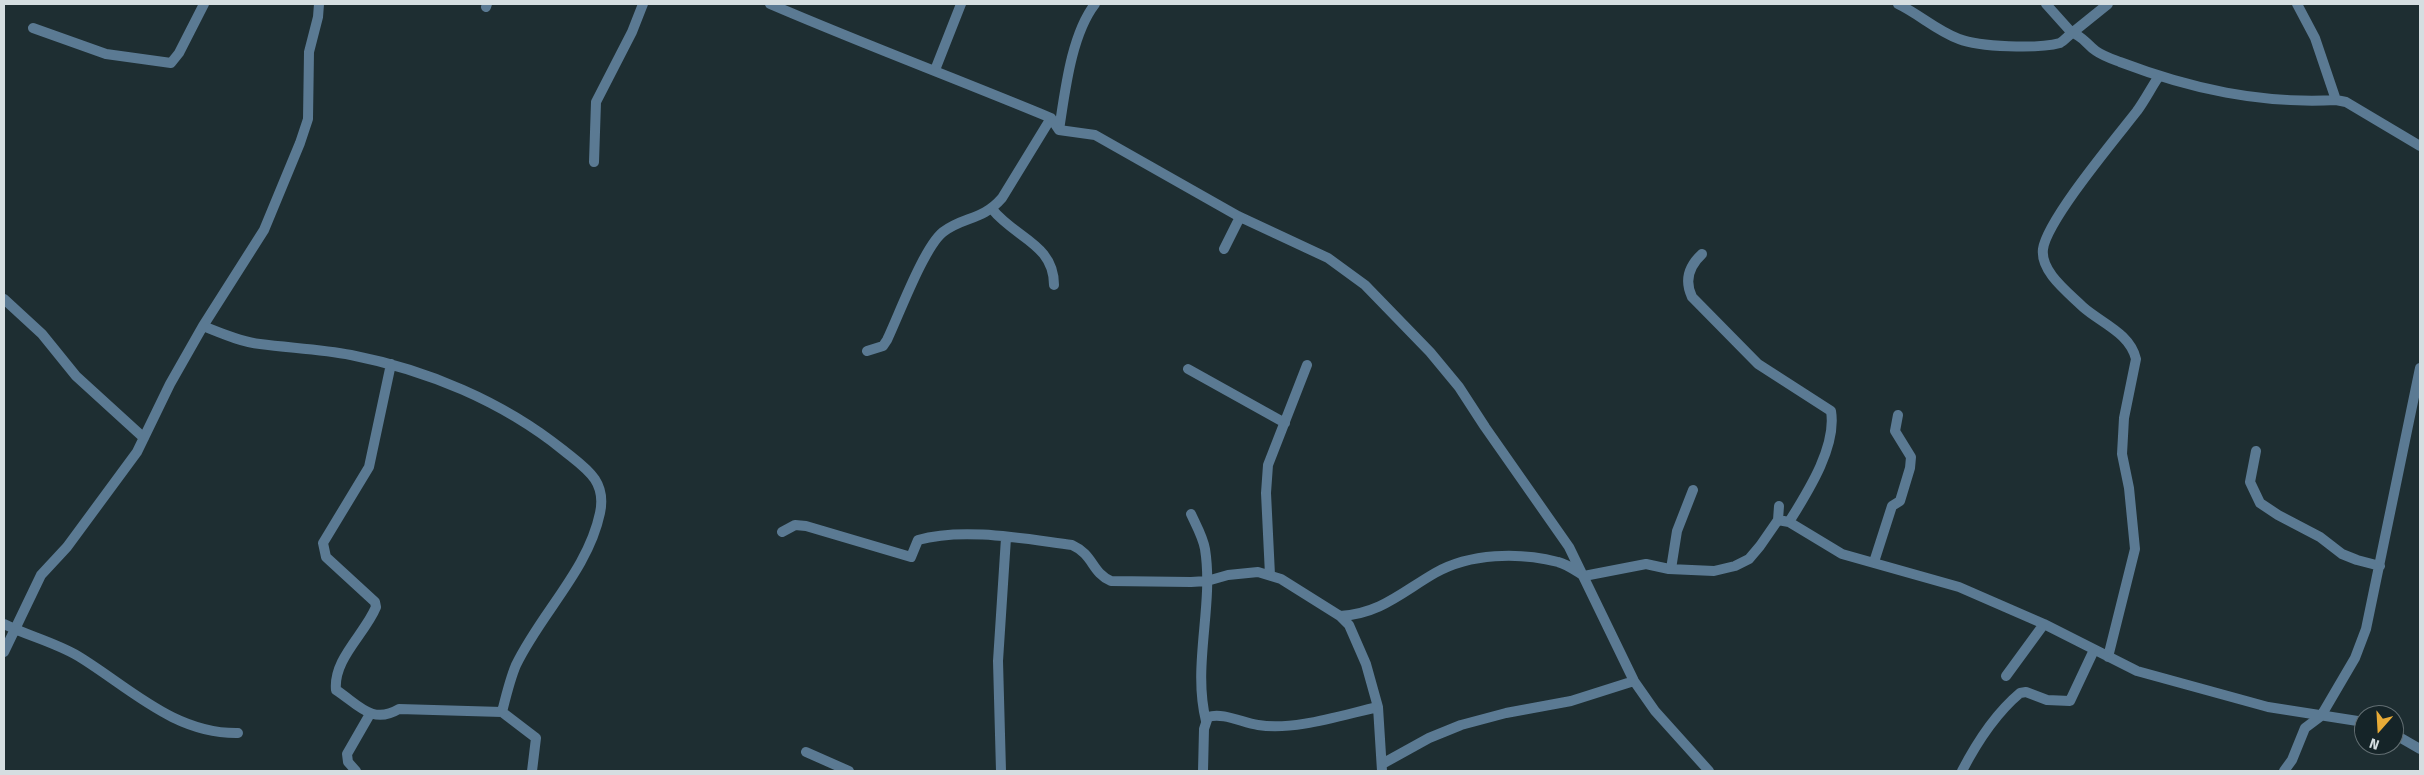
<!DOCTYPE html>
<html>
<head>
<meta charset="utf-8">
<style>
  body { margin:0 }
  #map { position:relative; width:2424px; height:775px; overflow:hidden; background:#1e2e32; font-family:"Fira Sans",sans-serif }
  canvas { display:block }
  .frame { position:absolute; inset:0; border:5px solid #d5dee1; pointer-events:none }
  .north { position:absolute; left:2354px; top:705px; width:50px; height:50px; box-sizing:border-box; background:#152428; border:1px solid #626e72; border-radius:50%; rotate:199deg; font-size:14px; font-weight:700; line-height:20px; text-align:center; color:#d5dee1 }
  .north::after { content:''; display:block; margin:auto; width:18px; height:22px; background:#e8ab37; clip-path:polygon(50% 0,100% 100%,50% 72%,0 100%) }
</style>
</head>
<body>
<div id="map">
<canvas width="2424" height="775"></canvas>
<div class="frame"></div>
<div class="north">N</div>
</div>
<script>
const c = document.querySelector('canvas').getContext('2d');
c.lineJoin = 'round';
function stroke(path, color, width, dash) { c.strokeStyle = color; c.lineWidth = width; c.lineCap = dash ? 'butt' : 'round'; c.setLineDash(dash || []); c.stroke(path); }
stroke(new Path2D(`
  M 770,4 C 863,44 957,79 1051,118 L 1059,130 L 1095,135 L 1238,216 L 1328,258 L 1365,285 L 1430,352 L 1459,387 L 1485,427 L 1569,547 L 1634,681 L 1655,711 L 1709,771
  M 1898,4 C 1919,14 1937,31 1959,39 C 1979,47 2038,49 2060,43 C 2064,41 2068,36 2072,33 C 2083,36 2086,44 2096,51 C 2103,56 2112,59 2120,62 C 2191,89 2260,104 2336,100 L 2346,102 L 2420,146
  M 2046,4 L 2072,33 L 2108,4
  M 2297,4 L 2315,38 L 2336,100
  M 486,7 L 487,4
  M 33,28 L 106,54 L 171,63 L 179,53 L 204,4
  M 935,70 L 961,4
  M 1059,130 C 1065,92 1071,35 1095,4
  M 594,162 L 596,102 L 632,32 L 643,4
  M 992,209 C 1015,238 1054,244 1054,285
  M 1224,249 L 1240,217
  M 4,299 L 42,334 L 76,376 L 144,438
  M 203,326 C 221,333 241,342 260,344 C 290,348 321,349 351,355 C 427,370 502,401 563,450 C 585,468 607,480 600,513 C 588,570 541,613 516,665 C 510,679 506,696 502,712
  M 867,351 L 883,346 L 887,340 C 899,315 924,247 943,232 C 964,216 982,221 1002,198 L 1051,118
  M 391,364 L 369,467 L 323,543 L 326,557 L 375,602 L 376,607 C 365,634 333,659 336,690 C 359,705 372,725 399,709 L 502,712 L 536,738 L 532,771
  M 1188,369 L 1285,423
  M 2256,451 L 2250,482 L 2260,503 L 2278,515 L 2320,537 L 2342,554 L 2357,560 L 2380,566
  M 1191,514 C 1196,525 1203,537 1205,549 C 1214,606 1192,665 1206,721
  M 1778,520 L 1779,506
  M 1789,522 L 1842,554 L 1959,587 L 2044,624 L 2137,671 L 2268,707 L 2364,722
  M 782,532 L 795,525 L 806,526 L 911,557 L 918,540 C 964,527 1025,539 1072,545 C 1094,555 1091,572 1111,581 L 1191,582 L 1207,581 L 1228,575 L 1258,572 L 1281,579 L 1340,616 L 1349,625 L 1366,664 L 1378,707 L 1382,771
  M 1874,562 L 1892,506 L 1900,501 L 1910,468 L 1911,457 L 1895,431 L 1898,415
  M 1671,569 L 1677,531 L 1693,490
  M 1270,575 L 1266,493 L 1268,465 L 1307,365
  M 1340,616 C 1380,614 1402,592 1435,573 C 1470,553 1519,552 1558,562 C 1567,564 1576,571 1584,576 L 1646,564 L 1669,569 L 1714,571 L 1735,566 L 1749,559 L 1760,546 L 1778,520 L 1789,522 C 1807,493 1837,447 1831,411 L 1758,364 L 1692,297 C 1684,280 1689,266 1702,254
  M 4,624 C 28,636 54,642 78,656 C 129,687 174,734 238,733
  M 4,652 L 41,575 L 67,547 L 137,452 L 170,384 L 203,326 L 264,230 L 300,143 L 308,119 L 309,52 L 318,17 L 319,4
  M 2108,657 L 2135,549 L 2129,488 L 2122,454 L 2124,418 L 2136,359 C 2130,333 2101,323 2083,307 C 2069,293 2040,272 2043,249 C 2047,220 2116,138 2137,111 C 2145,100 2151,88 2159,76
  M 2006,676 L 2044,624
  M 2394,734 L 2420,749
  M 806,752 L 849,771
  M 1382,764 L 1429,738 L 1461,725 L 1506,713 L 1571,701 L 1634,681
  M 356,771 L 348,762 L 347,754 L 370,714
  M 1001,771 L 998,661 L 1006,538
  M 1203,771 L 1204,729 L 1208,717 C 1223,712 1243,723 1258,725 C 1294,731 1342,715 1378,707
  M 1962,771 C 1977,742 1995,714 2020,693 L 2026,692 L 2047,700 L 2070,701 L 2094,650
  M 2284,771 L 2292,760 L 2305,728 L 2321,716 L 2355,658 L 2366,629 L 2420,368`), '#5b7a93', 10);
</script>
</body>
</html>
